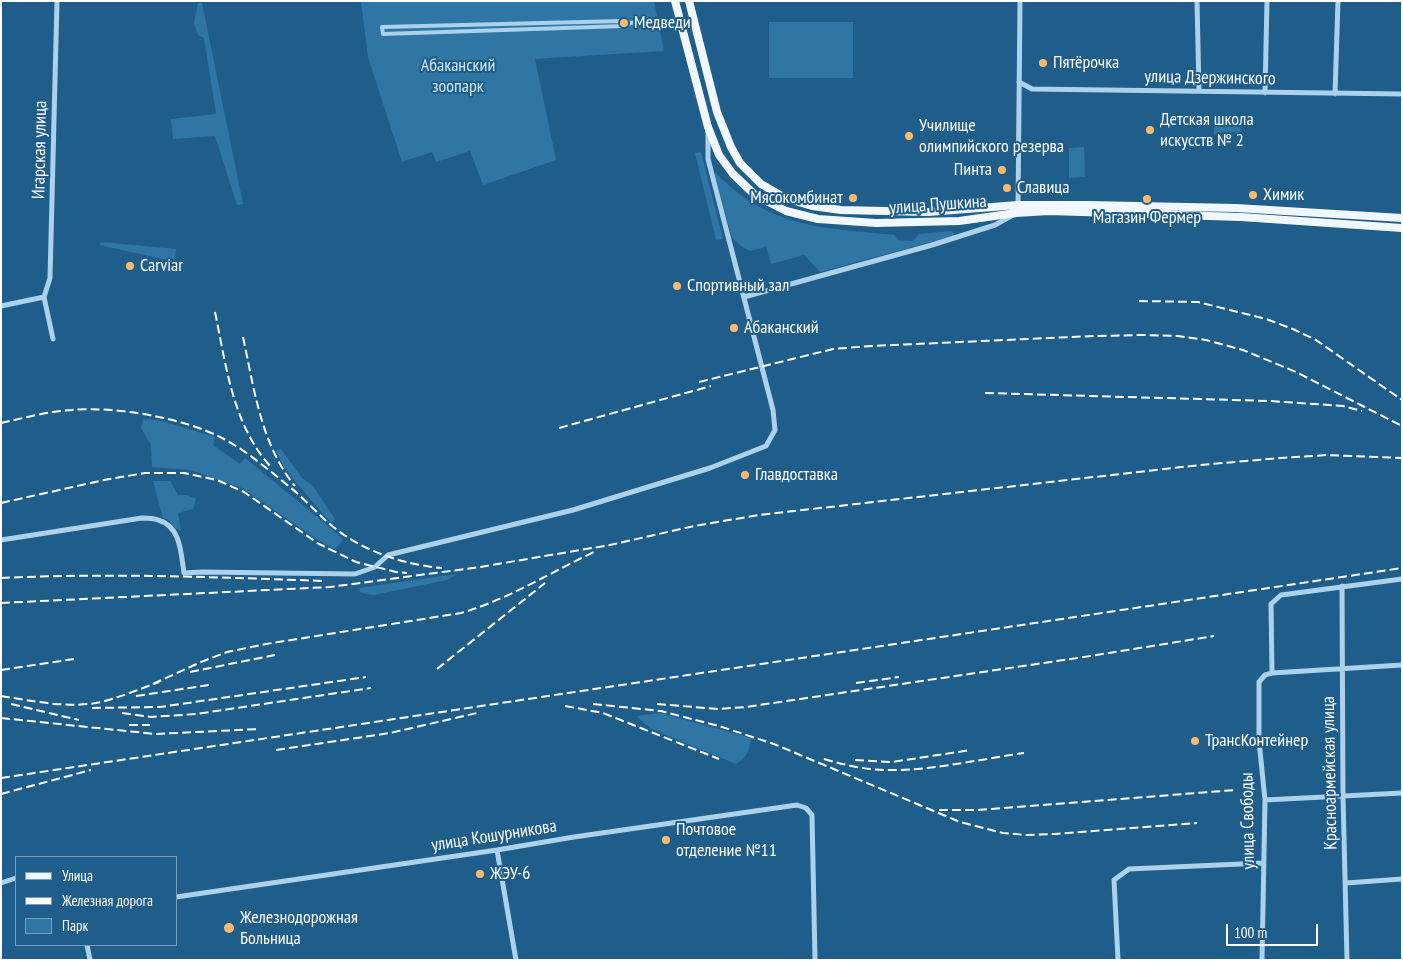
<!DOCTYPE html>
<html>
<head>
<meta charset="utf-8">
<style>
  body { margin:0 }
  #map { position:relative; width:1403px; height:961px; overflow:hidden; background:#1f5d8a; font-family:"PT Sans Narrow",sans-serif }
  canvas { display:block }
  .frame { position:absolute; inset:0; border:2px solid #fff; pointer-events:none }
  .legend { position:absolute; left:15px; top:856px; width:162px; height:90px; box-sizing:border-box; background:#1f5d8a; border:1px solid #799eb9; margin:0; padding:6px 9px; list-style:none; font-size:15px; color:#fff }
  .legend li { display:flex; align-items:center; gap:10px; height:25px }
  .legend b { width:25px; border:1px solid #799eb9 }
  .scale { position:absolute; left:1226px; top:924px; width:92px; height:22px; box-sizing:border-box; border:2px solid #fff; border-top:0; padding-left:6px; font-size:15px; line-height:18px; white-space:nowrap; color:#fff; -webkit-text-stroke:4px #1f5d8a; paint-order:stroke }
</style>
</head>
<body>
<div id="map">
<canvas width="1403" height="961"></canvas>
<div class="frame"></div>
<ul class="legend">
<li><b style="height:6px;background:#f0f7fe"></b>Улица</li>
<li><b style="height:6px;background:#fff"></b>Железная дорога</li>
<li><b style="height:14px;background:#3076a5"></b>Парк</li>
</ul>
<div class="scale">100 m</div>
</div>
<script>
const c = document.querySelector('canvas').getContext('2d');
c.lineJoin = 'round';
function fill(path, color) { c.fillStyle = color; c.fill(path, 'evenodd'); }
function stroke(path, color, width, dash) { c.strokeStyle = color; c.lineWidth = width; c.lineCap = dash ? 'butt' : 'round'; c.setLineDash(dash || []); c.stroke(path); }
function label(font, color, halo, rows, align = 'center') {
  c.font = font + ' "PT Sans Narrow",sans-serif'; c.lineWidth = 4; c.setLineDash([]); c.textBaseline = 'middle'; c.strokeStyle = halo; c.fillStyle = color; for (const [text, x, y, turn = 0] of rows) {
    c.save(); c.translate(x, y); c.rotate((+turn || 0) * Math.PI / 180); c.textAlign = isNaN(turn) ? turn : align; if (halo) c.strokeText(text, 0, 0); c.fillText(text, 0, 0); c.restore();
  }
}
fill(new Path2D(`
  M 361,1 L 654,1 L 664,51 L 535,59 L 556,160 L 483,185 L 470,151 L 436,162 L 432,152 L 402,162 L 368,57 Z
  M 198,3 L 202,3 L 243,204 L 237,205 L 215,136 L 173,139 L 171,119 L 216,114 L 204,38 L 198,35 L 194,23 Z
  M 769,22 L 853,22 L 853,78 L 769,78 Z
  M 1239,121 L 1241,123 L 1240,135 L 1238,136 L 1236,133 L 1234,132 L 1218,133 L 1216,136 L 1214,134 L 1214,124 L 1216,122 Z
  M 1084,147 L 1085,177 L 1069,178 L 1069,148 Z
  M 701,152 L 723,239 L 716,240 L 695,153 Z
  M 714,171 C 767,228 823,228 895,235 L 897,240 L 913,241 L 919,234 L 951,231 L 954,233 L 953,236 L 820,272 L 804,255 L 771,264 L 766,247 L 750,251 L 744,248 L 732,238 Z
  M 101,242 L 176,249 L 175,259 L 163,259 L 99,245 Z
  M 143,419 L 158,420 L 215,437 L 213,445 L 240,464 L 245,458 L 339,535 L 343,540 L 335,549 L 318,540 L 242,488 L 190,470 L 152,467 L 151,445 L 141,428 Z
  M 281,449 L 302,478 L 313,486 L 335,519 L 331,523 L 294,480 L 284,467 L 276,451 Z
  M 153,481 L 170,481 L 178,495 L 187,495 L 196,499 L 193,509 L 178,513 L 181,531 L 173,527 L 169,520 L 163,518 Z
  M 457,574 L 447,580 L 374,595 L 366,594 L 360,592 L 359,588 Z
  M 660,713 L 751,738 C 750,751 746,758 736,764 L 652,729 L 636,716 Z`), '#3076a5');
stroke(new Path2D(`
  M 631,23 L 624,26 L 383,34 L 382,27 L 622,21 L 631,23 L 646,21`), '#abd1eb', 4);
stroke(new Path2D(`
  M 1197,1 L 1199,91
  M 1019,82 L 1032,89 L 1402,94
  M 1265,93 L 1267,1
  M 1335,94 L 1338,1
  M 1018,208 L 1020,1
  M 744,297 L 932,245 L 995,225 L 1013,215
  M 1,306 L 44,297
  M 53,339 L 44,297 L 50,278 L 57,1
  M 1,540 L 142,518 C 147,518 153,518 158,520 C 181,526 181,554 184,573 L 202,572 L 355,574 L 375,567 L 388,555 L 573,510 L 710,468 L 766,446 L 775,430 L 773,410 L 708,159 L 708,132
  M 1342,586 L 1343,796 L 1347,960
  M 1272,673 L 1271,604 L 1281,595 L 1402,579
  M 1265,800 L 1402,793
  M 497,850 L 516,960
  M 1,883 L 16,878
  M 1346,883 L 1402,879
  M 176,897 L 497,850 L 574,837 L 797,805 L 806,808 L 812,815 L 815,960
  M 87,945 L 90,960
  M 1118,960 L 1114,880 L 1129,869 L 1263,863
  M 1262,960 L 1265,800 L 1259,741 L 1259,682 L 1265,675 L 1272,673 L 1402,665`), '#abd1eb', 5);
stroke(new Path2D(`
  M 675,1 L 708,127 L 719,155 L 733,174 L 755,195 L 786,211 L 818,219 L 876,223 L 959,221 L 1016,213 L 1049,211 L 1241,217 L 1402,228
  M 689,1 L 717,112 L 731,147 L 740,163 L 761,184 L 785,198 L 812,206 L 841,210 L 928,212 L 1018,205 L 1088,205 L 1236,208 L 1402,218`), '#f0f7fe', 8);
stroke(new Path2D(`
  M 1139,301 L 1198,302 L 1266,319 L 1293,329 L 1316,340 L 1402,400
  M 215,312 C 226,365 233,427 272,468
  M 243,337 C 254,388 261,445 295,486
  M 699,382 L 833,349 L 871,346 L 1094,336 L 1142,335 L 1178,336 L 1206,340 L 1243,350 L 1296,372 L 1402,426
  M 985,393 L 1270,401 L 1343,406 L 1362,411
  M 1,423 C 24,418 49,411 72,410 C 116,406 185,418 224,439 C 248,452 270,471 291,488 C 307,501 320,517 336,529 C 365,552 406,565 442,568
  M 559,428 L 711,386
  M 1,503 L 104,480 L 145,473 L 184,473 L 217,480 L 244,492 L 319,544 L 356,562 L 396,572 L 407,573
  M 1,578 C 109,573 216,577 324,581
  M 1,603 L 330,587 L 480,567 L 610,545 L 694,526 L 759,515 L 1200,465 L 1281,458 L 1327,455 L 1402,458
  M 437,669 L 545,583
  M 1,670 L 74,659
  M 190,672 L 275,655
  M 856,683 L 899,677
  M 153,684 L 201,662 L 227,652 L 266,644 L 461,613 C 509,599 551,572 596,551
  M 1,696 C 33,701 69,709 101,702 C 121,697 140,689 159,682
  M 136,696 L 209,685
  M 11,704 L 79,720
  M 593,704 L 661,711 L 719,726 L 774,744 L 960,822 L 1003,833 L 1026,835 L 1055,834 L 1197,823
  M 657,704 L 718,709 L 746,707 L 1084,657 L 1214,636
  M 565,706 L 603,713 L 719,759
  M 92,708 L 160,707 L 366,677
  M 122,713 L 151,717 L 196,714 L 371,688
  M 1,718 L 155,734 L 259,729
  M 129,725 L 150,725
  M 276,750 L 390,733 L 477,713
  M 824,759 C 845,765 866,770 887,770 C 930,771 981,759 1024,753
  M 855,760 L 892,762 L 971,750
  M 1,778 L 1402,568
  M 1,794 L 91,770
  M 939,810 L 978,810 L 1235,790`), '#fff', 2, [9, 4]);
for (const [x, y, r, color] of [
  [624,23,5,"#f9bb6b"],
  [1043,63,5,"#f9bb6b"],
  [1150,130,5,"#f9bb6b"],
  [909,136,5,"#f9bb6b"],
  [1002,170,5,"#f9bb6b"],
  [1007,188,5,"#f9bb6b"],
  [1253,195,5,"#f9bb6b"],
  [853,198,5,"#f9bb6b"],
  [1147,199,5,"#f9bb6b"],
  [130,266,5,"#f9bb6b"],
  [677,286,5,"#f9bb6b"],
  [734,328,5,"#f9bb6b"],
  [745,475,5,"#f9bb6b"],
  [1195,741,5,"#f9bb6b"],
  [666,840,5,"#f9bb6b"],
  [480,874,5,"#f9bb6b"],
  [229,928,6,"#f9bb6b"]
]) { const dot = new Path2D(); dot.arc(x, y, r, 0, 2 * Math.PI); c.fillStyle = color; c.fill(dot); stroke(dot, '#1f5d8a', 2); }
label('18px', '#fff', '#1f5d8a', [
  ["Медведи",634,23],
  ["Пятёрочка",1053,63],
  ["Детская школа",1160,120],
  ["искусств № 2",1160,141],
  ["Училище",919,126],
  ["олимпийского резерва",919,147],
  ["Пинта",992,170,"right"],
  ["Славица",1017,188],
  ["Химик",1263,195],
  ["Мясокомбинат",843,198,"right"],
  ["Магазин Фермер",1147,218,"center"],
  ["Carviar",140,266],
  ["Спортивный зал",687,286],
  ["Абаканский",744,328],
  ["Главдоставка",755,475],
  ["ТрансКонтейнер",1205,741],
  ["Почтовое",676,830],
  ["отделение №11",676,851],
  ["ЖЭУ-6",490,874],
  ["Железнодорожная",240,918],
  ["Больница",240,939]
], 'left');
label('18px', '#d0e8f8', '#1f5d8a', [
  ["Абаканский",458,66],
  ["зоопарк",458,87]
]);
label('18px', '#fff', '#1f5d8a', [
  ["улица Дзержинского",1210,78,1],
  ["Игарская улица",40,150,-89],
  ["улица Пушкина",938,205,-4],
  ["Красноармейская улица",1330,773,-91],
  ["улица Свободы",1248,821,-91],
  ["улица Кошурникова",494,836,-9]
]);
</script>
</body>
</html>
